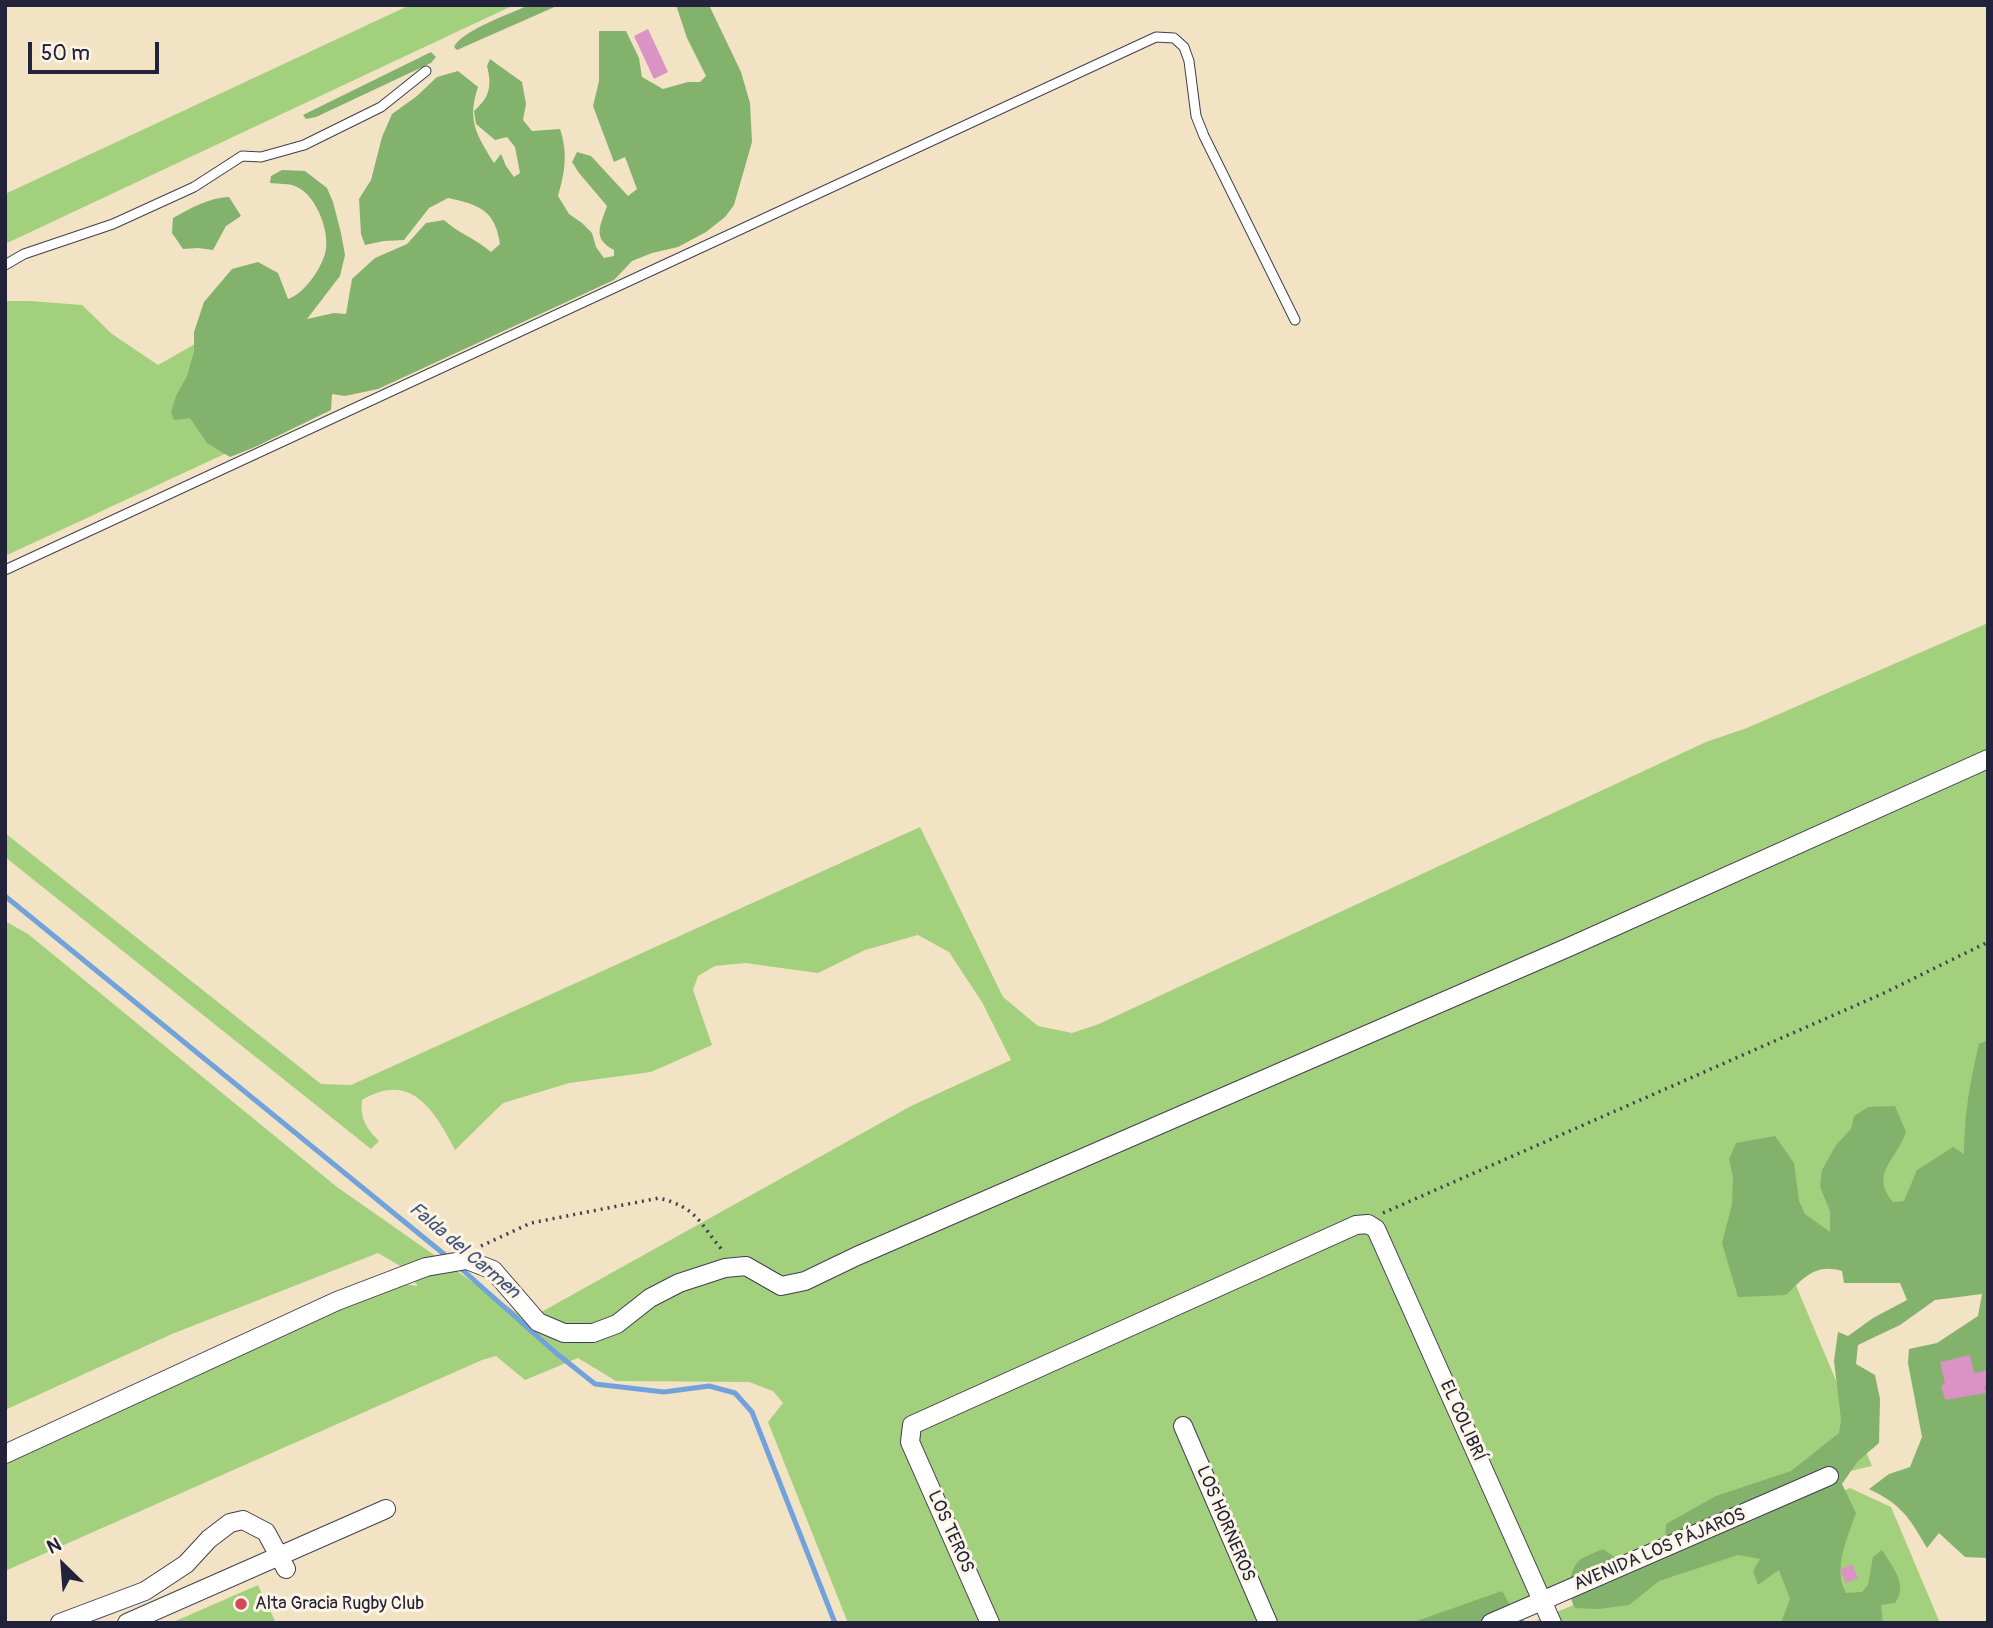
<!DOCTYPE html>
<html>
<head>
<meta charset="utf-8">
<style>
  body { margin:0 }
  #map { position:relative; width:1993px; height:1628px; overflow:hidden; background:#f3e3c5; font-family:Pangolin,sans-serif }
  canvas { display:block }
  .frame { position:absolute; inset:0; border:7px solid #22223b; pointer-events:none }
  .north { position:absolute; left:28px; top:1530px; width:70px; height:70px; -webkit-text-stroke:5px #fcf5e5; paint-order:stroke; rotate:335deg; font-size:19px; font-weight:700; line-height:28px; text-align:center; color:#22223b }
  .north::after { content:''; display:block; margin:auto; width:24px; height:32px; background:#22223b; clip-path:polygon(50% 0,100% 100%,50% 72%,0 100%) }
  .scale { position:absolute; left:28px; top:42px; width:131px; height:32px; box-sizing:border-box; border:4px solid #22223b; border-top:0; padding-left:9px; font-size:21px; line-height:24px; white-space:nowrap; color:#22223b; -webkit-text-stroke:5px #fcf5e5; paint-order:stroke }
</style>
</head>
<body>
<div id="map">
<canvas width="1993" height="1628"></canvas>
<div class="frame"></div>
<div class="north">N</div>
<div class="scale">50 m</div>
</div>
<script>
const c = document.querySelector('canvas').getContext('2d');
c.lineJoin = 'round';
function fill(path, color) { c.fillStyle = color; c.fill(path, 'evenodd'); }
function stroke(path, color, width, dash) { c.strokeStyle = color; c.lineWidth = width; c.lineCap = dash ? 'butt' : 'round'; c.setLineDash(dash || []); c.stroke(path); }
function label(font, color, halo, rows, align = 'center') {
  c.font = font + ' Pangolin,sans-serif'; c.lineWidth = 6; c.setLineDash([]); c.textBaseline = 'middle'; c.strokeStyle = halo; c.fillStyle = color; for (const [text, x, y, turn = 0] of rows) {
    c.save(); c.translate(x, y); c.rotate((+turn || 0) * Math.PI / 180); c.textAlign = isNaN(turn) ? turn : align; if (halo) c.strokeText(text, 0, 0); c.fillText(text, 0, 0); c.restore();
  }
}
fill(new Path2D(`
  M 410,5 L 514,5 L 5,244 L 5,194 Z
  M 242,266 L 332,404 L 5,556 L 5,301 L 30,301 L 82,305 L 112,334 L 158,365 L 211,335 Z
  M 1988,623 L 1988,1112 L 1958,1194 L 1784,1257 L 1872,1466 L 1829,1476 L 1492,1623 L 848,1623 L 768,1422 L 783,1403 L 773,1391 L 749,1382 L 616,1381 L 578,1358 L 525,1380 L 496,1356 L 482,1360 L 5,1571 L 5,1463 L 321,1315 L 402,1284 L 418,1286 L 402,1267 L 378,1253 L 172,1334 L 5,1410 L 5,921 L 28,934 L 337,1187 L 527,1320 L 911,1106 L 1011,1060 L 982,1002 L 949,952 L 918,935 L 865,950 L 818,973 L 745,963 L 715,966 L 698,976 L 693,990 L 712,1045 L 651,1072 L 569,1083 L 503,1103 L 455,1150 C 435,1111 411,1070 362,1100 C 360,1119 366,1128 379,1141 L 371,1149 L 5,857 L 5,833 L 321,1084 L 351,1085 L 920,827 L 1003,997 L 1038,1026 L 1072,1033 L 1099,1024 L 1706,742 L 1747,728 Z
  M 1850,1488 L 1891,1507 L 1940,1623 L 1531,1623 Z
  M 258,1585 L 276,1623 L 171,1623 Z`), '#a3d07c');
fill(new Path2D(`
  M 529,5 L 559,5 L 457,50 L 454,47 C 461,31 512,13 529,5 Z
  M 676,5 L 709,5 L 741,72 L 750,103 L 752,142 L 734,205 L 725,217 L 706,232 L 678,247 L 652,253 L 632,261 L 614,280 L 378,389 L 345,396 L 332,394 L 331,410 L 255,447 L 230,457 L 207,443 L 190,418 L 174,420 L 171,412 L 176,396 L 187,376 L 194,352 L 194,332 L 204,302 L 232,269 L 258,262 L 278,273 L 288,299 C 305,293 320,270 325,254 C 331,234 317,196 297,187 C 290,183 278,184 270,183 L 271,176 L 282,170 L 305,171 L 327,188 L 333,202 L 341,233 L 345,255 L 340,276 L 307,319 L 334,313 L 346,314 L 352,279 L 375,258 L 407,244 L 426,223 L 444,220 C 458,233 476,239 491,252 L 500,244 C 495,210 480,205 448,198 L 429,208 L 404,240 L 384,241 L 365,245 L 361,234 L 359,199 L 371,180 L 382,137 L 392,114 L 417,96 L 437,77 L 458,71 L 478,87 C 467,120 476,134 494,163 L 501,154 L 506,166 L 514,177 L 520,173 L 515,147 L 507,137 L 495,140 L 476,124 L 474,111 C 490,97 492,86 487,66 L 490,59 L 522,82 L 526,104 L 523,120 L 532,131 L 560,129 C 568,153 565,172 558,196 L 569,214 L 582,223 L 592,233 L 596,247 L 604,258 L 614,256 L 614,250 C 591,238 601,225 607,206 L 579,173 L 572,162 L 577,152 L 591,156 L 628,196 L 637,189 L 625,157 L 614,162 L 593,106 L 599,81 L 599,31 L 626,31 L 639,58 L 642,77 L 663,89 L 688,82 L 700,82 L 706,76 L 687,38 Z
  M 431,52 L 436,57 L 431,63 L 316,117 L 306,119 L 303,115 Z
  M 229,197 L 241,216 L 226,226 L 213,250 L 198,248 L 183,249 L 172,233 L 173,218 C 191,208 208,198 229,197 Z
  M 1988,1040 L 1988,1558 L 1965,1557 L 1939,1533 L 1927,1548 C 1909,1517 1902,1505 1869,1489 L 1889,1474 L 1910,1467 L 1922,1437 L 1908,1363 L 1909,1349 L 1937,1343 L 1978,1316 L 1982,1294 L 1935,1300 L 1900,1325 L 1858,1345 L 1856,1364 L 1875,1375 L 1880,1399 L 1879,1443 L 1858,1461 L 1842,1484 L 1856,1513 C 1848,1537 1832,1568 1846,1593 L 1862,1592 L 1868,1585 L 1873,1557 L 1882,1550 C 1892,1566 1909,1585 1895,1603 L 1881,1605 L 1883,1623 L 1781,1623 L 1790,1599 L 1779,1570 L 1758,1585 L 1753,1571 L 1760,1559 L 1738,1555 L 1659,1581 L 1629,1605 L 1599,1609 L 1575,1608 C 1567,1595 1568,1569 1581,1559 C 1588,1555 1596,1552 1603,1549 L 1616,1558 L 1622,1572 L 1664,1555 L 1666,1524 L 1716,1496 L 1791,1471 L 1839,1433 L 1841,1419 L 1834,1361 L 1838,1332 L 1848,1336 L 1873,1318 L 1907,1300 L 1900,1283 L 1844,1283 L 1842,1271 C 1815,1263 1804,1278 1786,1295 L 1738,1297 L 1722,1243 L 1732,1205 L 1733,1177 L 1729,1159 L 1736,1143 L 1775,1136 L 1794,1163 L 1799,1201 L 1805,1214 L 1830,1232 L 1830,1211 L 1820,1187 L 1822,1170 L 1836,1145 L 1851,1129 L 1854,1116 L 1868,1107 L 1895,1106 L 1906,1132 C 1897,1160 1869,1173 1893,1202 L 1904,1201 L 1917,1170 L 1953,1147 L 1964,1154 C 1964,1116 1970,1081 1979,1044 Z
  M 1502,1591 L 1511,1607 L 1526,1623 L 1411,1623 Z`), '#82b26c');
stroke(new Path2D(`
  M 5,896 L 450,1259
  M 457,1265 L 556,1353 L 595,1384 L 664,1392 L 709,1386 L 735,1393 L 752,1412 L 835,1623`), '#71a2db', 5);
fill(new Path2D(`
  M 648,29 L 668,72 L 654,79 L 634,36 Z
  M 1970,1355 L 1974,1373 L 1988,1370 L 1988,1386 L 1984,1387 L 1986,1393 L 1945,1400 L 1941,1385 L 1945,1384 L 1940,1362 Z
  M 1852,1564 L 1858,1578 L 1846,1583 L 1840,1570 Z`), '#db92c5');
const service = new Path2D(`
  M 5,265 L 24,254 L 113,224 L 194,187 L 242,156 L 261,157 L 304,145 L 381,107 L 426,71
  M 5,570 L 1156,37 L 1174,38 L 1184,47 L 1189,61 L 1196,116 L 1204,136 L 1295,320`);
const minor = new Path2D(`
  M 1183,1426 L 1268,1623
  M 5,1454 L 337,1301 L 426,1267 L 467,1260 L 493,1270 L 538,1322 L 564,1333 L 593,1333 L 617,1324 L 650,1298 L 679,1283 L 725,1268 L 746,1266 L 781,1286 L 805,1281 L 857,1256 L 1569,947 L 1988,759
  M 60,1623 L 145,1591 L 186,1564 L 209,1539 L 230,1523 L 243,1520 L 266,1532 L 286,1569
  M 127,1623 L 386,1509
  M 990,1623 L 910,1442 L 912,1425 L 1356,1225 L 1368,1224 L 1376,1229 L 1552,1623
  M 1491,1623 L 1829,1476`);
stroke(service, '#413f50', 11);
stroke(minor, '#413f50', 20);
stroke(new Path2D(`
  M 1383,1213 L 1884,993 L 1988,942
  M 481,1246 L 531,1223 L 659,1198 C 698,1208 699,1223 723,1251`), '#413f50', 3.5, [2, 5]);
stroke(service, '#fff', 9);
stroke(minor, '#fff', 18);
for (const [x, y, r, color] of [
  [241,1604,7,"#d1495b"]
]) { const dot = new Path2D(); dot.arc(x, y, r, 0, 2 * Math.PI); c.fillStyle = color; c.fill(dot); stroke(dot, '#fcf5e5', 2.5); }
label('18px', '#22223b', '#fcf5e5', [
  ["EL COLIBRÍ",1462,1421,66],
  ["LOS HORNEROS",1225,1524,67],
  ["LOS TEROS",950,1532,66],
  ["AVENIDA LOS PÁJAROS",1660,1550,-23]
]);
label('18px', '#22223b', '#fcf5e5', [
  ["Alta Gracia Rugby Club",255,1604]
], 'left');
label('italic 19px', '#42557b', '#fcf5e5', [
  ["Falda del Carmen",464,1251,40]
]);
</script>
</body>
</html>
